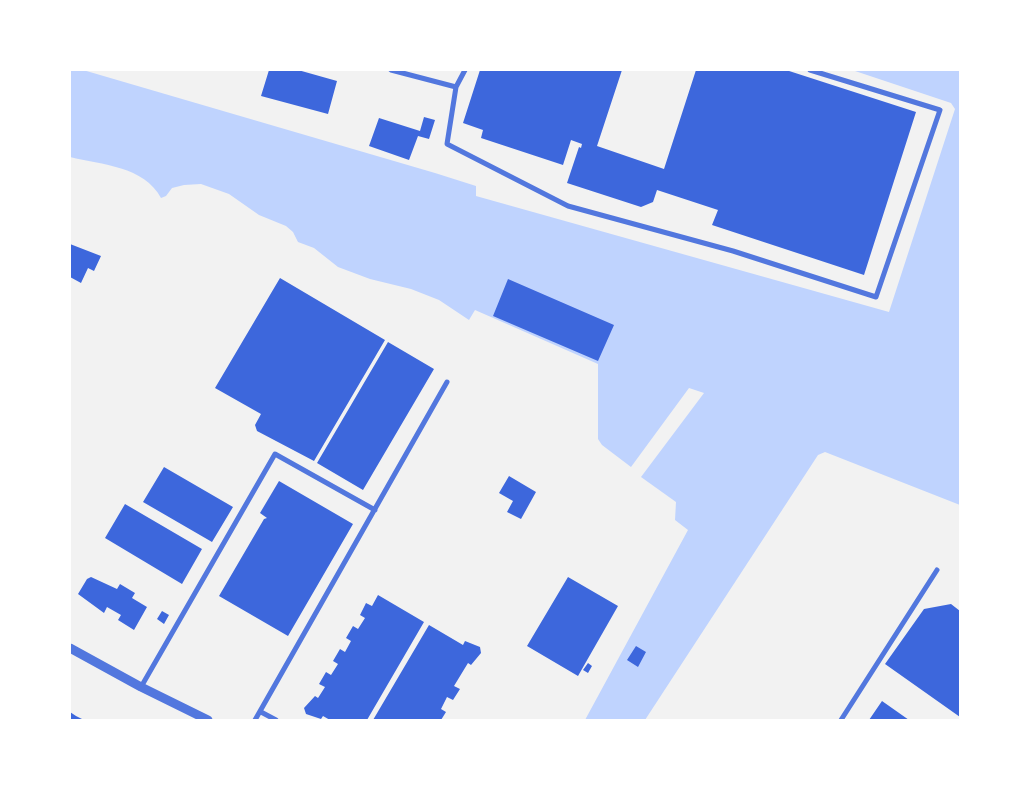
<!DOCTYPE html>
<html>
<head>
<meta charset="utf-8">
<style>
  body { margin:0 }
  #map { position:relative; width:1030px; height:790px; overflow:hidden; background:#f2f2f2; font-family:"Nunito Sans",sans-serif }
  canvas { display:block }
  .frame { position:absolute; inset:0; border:71px solid #fff; pointer-events:none }
</style>
</head>
<body>
<div id="map">
<canvas width="1030" height="790"></canvas>
<div class="frame"></div>
</div>
<script>
const c = document.querySelector('canvas').getContext('2d');
c.lineJoin = 'round';
function fill(path, color) { c.fillStyle = color; c.fill(path, 'evenodd'); }
function stroke(path, color, width, dash) { c.strokeStyle = color; c.lineWidth = width; c.lineCap = dash ? 'butt' : 'round'; c.setLineDash(dash || []); c.stroke(path); }
fill(new Path2D(`
  M 70,70 L 83,70 L 435,173 L 476,186 L 476,196 L 889,312 L 955,109 L 951,103 L 852,70 L 960,70 L 960,505 L 825,452 L 818,455 L 645,720 L 585,720 L 688,530 L 675,520 L 676,502 L 641,477 L 704,393 L 689,388 L 631,467 L 602,445 L 598,439 L 598,364 L 475,310 L 469,320 L 439,300 L 411,289 L 370,279 L 338,267 L 314,248 L 298,242 L 293,232 L 286,226 L 259,215 L 229,194 L 201,184 L 184,185 L 172,188 L 166,196 L 161,198 C 144,166 102,165 70,157 Z`), '#bfd3fe');
fill(new Path2D(`
  M 269,70 L 298,70 L 337,81 L 328,114 L 261,96 Z
  M 480,70 L 622,70 L 597,146 L 664,169 L 696,70 L 786,70 L 916,112 L 864,275 L 712,225 L 718,210 L 657,190 L 653,202 L 641,207 L 567,183 L 579,147 L 581,148 L 582,144 L 571,140 L 563,165 L 481,138 L 483,130 L 463,123 Z
  M 424,117 L 435,120 L 429,139 L 418,136 L 409,160 L 369,146 L 379,118 L 420,131 Z
  M 70,244 L 101,256 L 94,271 L 88,268 L 81,283 L 70,277 Z
  M 280,278 L 385,340 L 314,461 L 257,431 L 255,425 L 261,414 L 215,388 Z
  M 508,279 L 614,325 L 598,361 L 493,316 Z
  M 388,342 L 434,369 L 363,490 L 317,463 Z
  M 164,467 L 233,507 L 212,542 L 143,502 Z
  M 509,476 L 536,492 L 521,519 L 507,512 L 513,501 L 499,493 Z
  M 279,481 L 353,524 L 288,636 L 219,596 L 264,519 L 267,518 L 260,513 Z
  M 125,504 L 202,549 L 182,584 L 105,538 Z
  M 91,577 L 117,589 L 120,584 L 135,593 L 132,598 L 147,607 L 134,630 L 118,620 L 121,615 L 107,607 L 104,613 L 78,594 L 87,579 Z
  M 568,577 L 618,606 L 578,676 L 527,646 Z
  M 378,595 L 424,622 L 367,720 L 330,720 L 323,716 L 321,719 L 306,714 L 304,708 L 315,696 L 318,698 L 325,687 L 319,684 L 326,672 L 331,675 L 338,664 L 333,661 L 340,649 L 345,652 L 351,641 L 346,638 L 353,626 L 358,629 L 365,618 L 360,615 L 366,603 L 372,606 Z
  M 951,604 L 960,611 L 960,717 L 885,664 L 924,609 Z
  M 162,611 L 169,615 L 164,624 L 157,619 Z
  M 429,625 L 463,645 L 465,641 L 480,647 L 481,653 L 471,665 L 468,663 L 454,686 L 460,689 L 453,700 L 447,697 L 441,709 L 446,712 L 441,720 L 373,720 Z
  M 636,646 L 646,652 L 638,667 L 627,660 Z
  M 588,663 L 592,666 L 588,673 L 583,670 Z
  M 882,701 L 909,720 L 869,720 Z
  M 70,712 L 76,716 L 84,720 L 70,720 Z`), '#3d67dc');
stroke(new Path2D(`
  M 391,70 L 456,87
  M 465,70 L 456,87 L 447,144 L 568,206 L 733,251 L 876,297 L 940,110 L 810,70
  M 141,687 L 275,454 L 375,510
  M 261,712 L 276,720
  M 255,720 L 447,382
  M 841,720 L 937,570`), '#5277de', 5);
stroke(new Path2D(`
  M 70,648 L 141,687 L 208,720`), '#5277de', 9);
</script>
</body>
</html>
